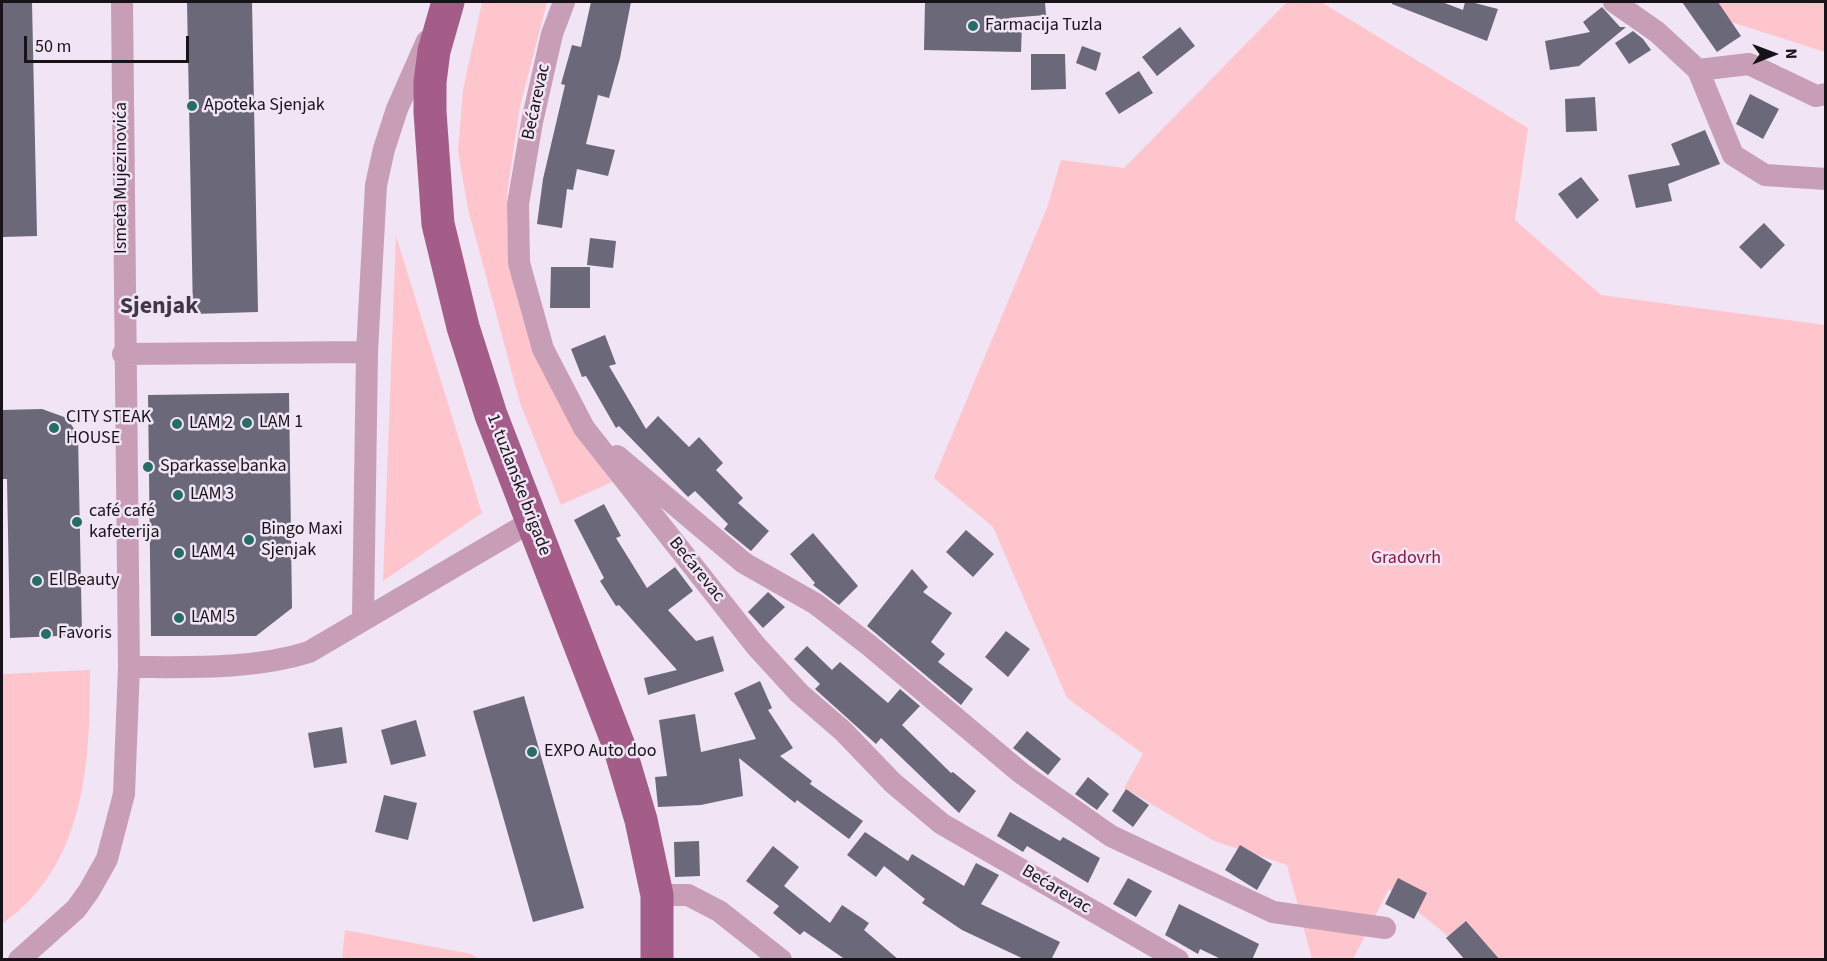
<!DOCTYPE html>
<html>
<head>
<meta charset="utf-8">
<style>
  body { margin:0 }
  #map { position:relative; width:1827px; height:961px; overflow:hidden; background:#f0e4f5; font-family:"Source Sans 3",sans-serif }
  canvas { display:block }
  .frame { position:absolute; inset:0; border:3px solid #171318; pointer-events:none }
  .north { position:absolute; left:1743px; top:24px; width:60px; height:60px; -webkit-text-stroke:4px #f0e4f5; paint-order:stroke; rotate:89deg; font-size:16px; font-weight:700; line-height:24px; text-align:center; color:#171318 }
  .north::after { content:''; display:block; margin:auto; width:21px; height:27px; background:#171318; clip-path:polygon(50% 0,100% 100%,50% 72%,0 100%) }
  .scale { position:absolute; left:24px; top:36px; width:165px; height:27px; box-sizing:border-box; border:3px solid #171318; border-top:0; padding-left:8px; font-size:18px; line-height:21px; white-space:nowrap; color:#171318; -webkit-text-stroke:4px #f0e4f5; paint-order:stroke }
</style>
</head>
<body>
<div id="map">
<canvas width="1827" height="961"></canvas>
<div class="frame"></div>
<div class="north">N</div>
<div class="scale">50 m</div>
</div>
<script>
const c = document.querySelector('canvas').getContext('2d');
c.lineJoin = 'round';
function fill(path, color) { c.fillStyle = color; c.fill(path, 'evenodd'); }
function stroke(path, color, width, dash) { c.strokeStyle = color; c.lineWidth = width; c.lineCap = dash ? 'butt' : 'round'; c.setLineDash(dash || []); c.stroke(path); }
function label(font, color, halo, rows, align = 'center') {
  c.font = font + ' "Source Sans 3",sans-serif'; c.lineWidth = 5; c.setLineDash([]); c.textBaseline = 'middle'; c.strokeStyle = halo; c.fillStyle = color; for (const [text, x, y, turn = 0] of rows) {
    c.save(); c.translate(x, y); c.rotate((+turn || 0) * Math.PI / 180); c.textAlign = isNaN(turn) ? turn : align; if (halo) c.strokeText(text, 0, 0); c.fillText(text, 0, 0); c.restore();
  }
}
fill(new Path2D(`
  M 482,2 L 547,2 L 520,106 L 507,194 L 507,230 L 511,267 L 570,423 L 612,482 L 561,505 L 520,403 L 468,209 L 458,151 L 463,90 Z
  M 1287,2 L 1321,2 L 1528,128 L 1515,220 L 1601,295 L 1825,325 L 1825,959 L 1477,959 L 1389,889 L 1353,959 L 1312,959 L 1287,865 L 1214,841 L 1124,788 L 1143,754 L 1067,698 L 993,527 L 934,478 L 1047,208 L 1061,160 L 1124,168 Z
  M 1709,2 L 1825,2 L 1825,52 L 1731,22 Z
  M 396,236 L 482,513 L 383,581 Z
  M 90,670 C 90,763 86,865 2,924 L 2,674 Z
  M 345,930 L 471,954 L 480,959 L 342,959 Z`), '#ffc5cd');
fill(new Path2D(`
  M 2,2 L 32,2 L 37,236 L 2,237 Z
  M 187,2 L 252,2 L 258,312 L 193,314 Z
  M 591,2 L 631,2 L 620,58 L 609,98 L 598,95 L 586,144 L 615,150 L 608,176 L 577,169 L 573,190 L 567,189 L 562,228 L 537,224 L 543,179 L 565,85 L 561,84 L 572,45 L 581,47 Z
  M 925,2 L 1045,2 L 1046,15 L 1008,18 L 1022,23 L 1021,52 L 924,50 Z
  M 1392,2 L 1442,2 L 1463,10 L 1465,2 L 1471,2 L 1498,9 L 1487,41 L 1392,4 Z
  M 1682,2 L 1718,2 L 1741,36 L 1717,52 Z
  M 1602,7 L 1620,27 L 1626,27 L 1579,66 L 1550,70 L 1545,41 L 1590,32 L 1583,22 Z
  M 1180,27 L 1195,46 L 1157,76 L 1142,57 Z
  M 1633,31 L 1643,39 L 1651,50 L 1629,64 L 1615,43 Z
  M 1082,46 L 1101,53 L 1096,71 L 1076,63 Z
  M 1031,54 L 1065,54 L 1066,89 L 1031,90 Z
  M 1139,71 L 1153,93 L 1119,114 L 1105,93 Z
  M 1750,94 L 1779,109 L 1763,139 L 1736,124 Z
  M 1595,97 L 1597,131 L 1566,132 L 1565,99 Z
  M 1705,130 L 1720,164 L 1668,184 L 1672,201 L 1636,208 L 1628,175 L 1680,165 L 1671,144 Z
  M 1581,177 L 1599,200 L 1577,219 L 1558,194 Z
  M 1764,223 L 1785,245 L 1761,269 L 1739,247 Z
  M 590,238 L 616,241 L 613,268 L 587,265 Z
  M 551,267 L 590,267 L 590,308 L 550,308 Z
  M 605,335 L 616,364 L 609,366 L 646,429 L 658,416 L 689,447 L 699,437 L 723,463 L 716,470 L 743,498 L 738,503 L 769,531 L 751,551 L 724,529 L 728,524 L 695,491 L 688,497 L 619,426 L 616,428 L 586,376 L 582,377 L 571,349 Z
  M 289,393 L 292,608 L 256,636 L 151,636 L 148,395 Z
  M 42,409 L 67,418 L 78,435 L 82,635 L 10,638 L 7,479 L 2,479 L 2,410 Z
  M 604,504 L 621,536 L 616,538 L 647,588 L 675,567 L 693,591 L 668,610 L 696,641 L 713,636 L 724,671 L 648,695 L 644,678 L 677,670 L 619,605 L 616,606 L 600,581 L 604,578 L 574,520 Z
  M 966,530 L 994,554 L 973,577 L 946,552 Z
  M 813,533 L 858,586 L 839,605 L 813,585 L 815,583 L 790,554 Z
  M 912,569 L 928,587 L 923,592 L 952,613 L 931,642 L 945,654 L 938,662 L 973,689 L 961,705 L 867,626 Z
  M 768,592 L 785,607 L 763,628 L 748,612 Z
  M 1006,631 L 1030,649 L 1008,677 L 985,657 Z
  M 807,646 L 832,670 L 840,662 L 888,703 L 900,689 L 920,706 L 902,725 L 951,773 L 953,772 L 976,791 L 959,813 L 881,738 L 876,744 L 815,689 L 820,684 L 794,659 Z
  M 760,681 L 772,708 L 768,710 L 793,748 L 780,756 L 812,781 L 810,784 L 863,821 L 849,839 L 797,800 L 795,803 L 739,758 L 743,796 L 701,805 L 658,807 L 655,777 L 667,776 L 659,720 L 695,714 L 701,752 L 756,739 L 734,693 Z
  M 524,696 L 584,908 L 533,922 L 473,711 Z
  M 416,720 L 426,756 L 391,765 L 381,730 Z
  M 342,727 L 347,763 L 314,768 L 308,733 Z
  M 1027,731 L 1061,759 L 1048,775 L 1013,748 Z
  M 1088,777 L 1109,794 L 1097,810 L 1075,794 Z
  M 1126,789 L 1149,805 L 1133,827 L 1112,811 Z
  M 384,795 L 417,803 L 408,840 L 375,832 Z
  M 1010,812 L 1060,841 L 1063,837 L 1100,858 L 1088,883 L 1027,846 L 1023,852 L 997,836 Z
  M 865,832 L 908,861 L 912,854 L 964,886 L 976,863 L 999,875 L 981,904 L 1060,942 L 1051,960 L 1026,960 L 962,930 L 922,903 L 925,899 L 884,866 L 876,877 L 847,855 Z
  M 699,841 L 700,876 L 675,877 L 674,842 Z
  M 1240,845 L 1272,864 L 1257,890 L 1225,870 Z
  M 773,846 L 799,867 L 784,886 L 830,923 L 842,905 L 869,923 L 864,930 L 899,960 L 846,960 L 804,931 L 800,935 L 773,913 L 779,906 L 746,881 Z
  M 1128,878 L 1152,891 L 1136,917 L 1113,904 Z
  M 1398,878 L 1427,893 L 1414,919 L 1385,904 Z
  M 1179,904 L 1259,944 L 1252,960 L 1223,960 L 1200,949 L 1198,954 L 1165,935 Z
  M 1466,921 L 1500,960 L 1465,960 L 1446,938 Z`), '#6a6879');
stroke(new Path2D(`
  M 564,2 L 552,34 L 532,122 L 518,204 L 519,263 L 543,349 L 584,428 L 756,646 L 799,693 L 843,731 L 893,783 L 942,824 L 1178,960
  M 1614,2 L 1657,32 L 1698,70 L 1749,64 L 1816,96 L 1826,94
  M 1698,70 L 1733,155 L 1765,175 L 1826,179
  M 123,354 L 367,352
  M 617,456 L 744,563 L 816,604 L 870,646 L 1021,773 L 1111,836 L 1273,912 L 1385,928
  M 363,618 L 367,352 L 376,185 L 384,149 L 397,109 L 427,41
  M 129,667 C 189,667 252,670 309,652 L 532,521
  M 657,895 L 688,895 L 719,911 L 781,960
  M 19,960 L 76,909 L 89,891 L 107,859 L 124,794 L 129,667 L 122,2`), '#c79eb5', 22);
stroke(new Path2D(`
  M 448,2 L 434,51 L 430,82 L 430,112 L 438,224 L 463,327 L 491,415 L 619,746 L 641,820 L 657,895 L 657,960`), '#a45d89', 33);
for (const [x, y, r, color] of [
  [973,26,6,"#266d64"],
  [192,106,6,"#266d64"],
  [247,423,6,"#266d64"],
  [177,424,6,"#266d64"],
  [54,428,6,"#266d64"],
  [148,467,6,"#266d64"],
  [178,495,6,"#266d64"],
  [77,522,6,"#266d64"],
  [249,540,6,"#266d64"],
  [179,553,6,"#266d64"],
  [37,581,6,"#266d64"],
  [179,618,6,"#266d64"],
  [46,634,6,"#266d64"],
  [532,752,6,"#266d64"]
]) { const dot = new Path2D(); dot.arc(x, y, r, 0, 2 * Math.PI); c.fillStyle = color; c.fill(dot); stroke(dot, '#f0e4f5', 2); }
label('18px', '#171318', '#f0e4f5', [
  ["Farmacija Tuzla",985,26],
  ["Apoteka Sjenjak",204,106],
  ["CITY STEAK",66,418],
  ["HOUSE",66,439],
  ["LAM 1",259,423],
  ["LAM 2",189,424],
  ["Sparkasse banka",160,467],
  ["LAM 3",190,495],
  ["café café",89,512],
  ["kafeterija",89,533],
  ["Bingo Maxi",261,530],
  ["Sjenjak",261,551],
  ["LAM 4",191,553],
  ["El Beauty",49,581],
  ["LAM 5",191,618],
  ["Favoris",58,634],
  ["EXPO Auto doo",544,752]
], 'left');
label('18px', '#171318', '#f0e4f5', [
  ["Bećarevac",537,102,-78],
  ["Ismeta Mujezinovića",122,178,-90],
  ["1. tuzlanske brigade",518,485,69],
  ["Bećarevac",696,570,51],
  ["Bećarevac",1056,890,31]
]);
label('18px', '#92163c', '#f0e4f5', [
  ["Gradovrh",1406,559]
]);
label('bold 24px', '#423845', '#f0e4f5', [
  ["Sjenjak",159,308]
]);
</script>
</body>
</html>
